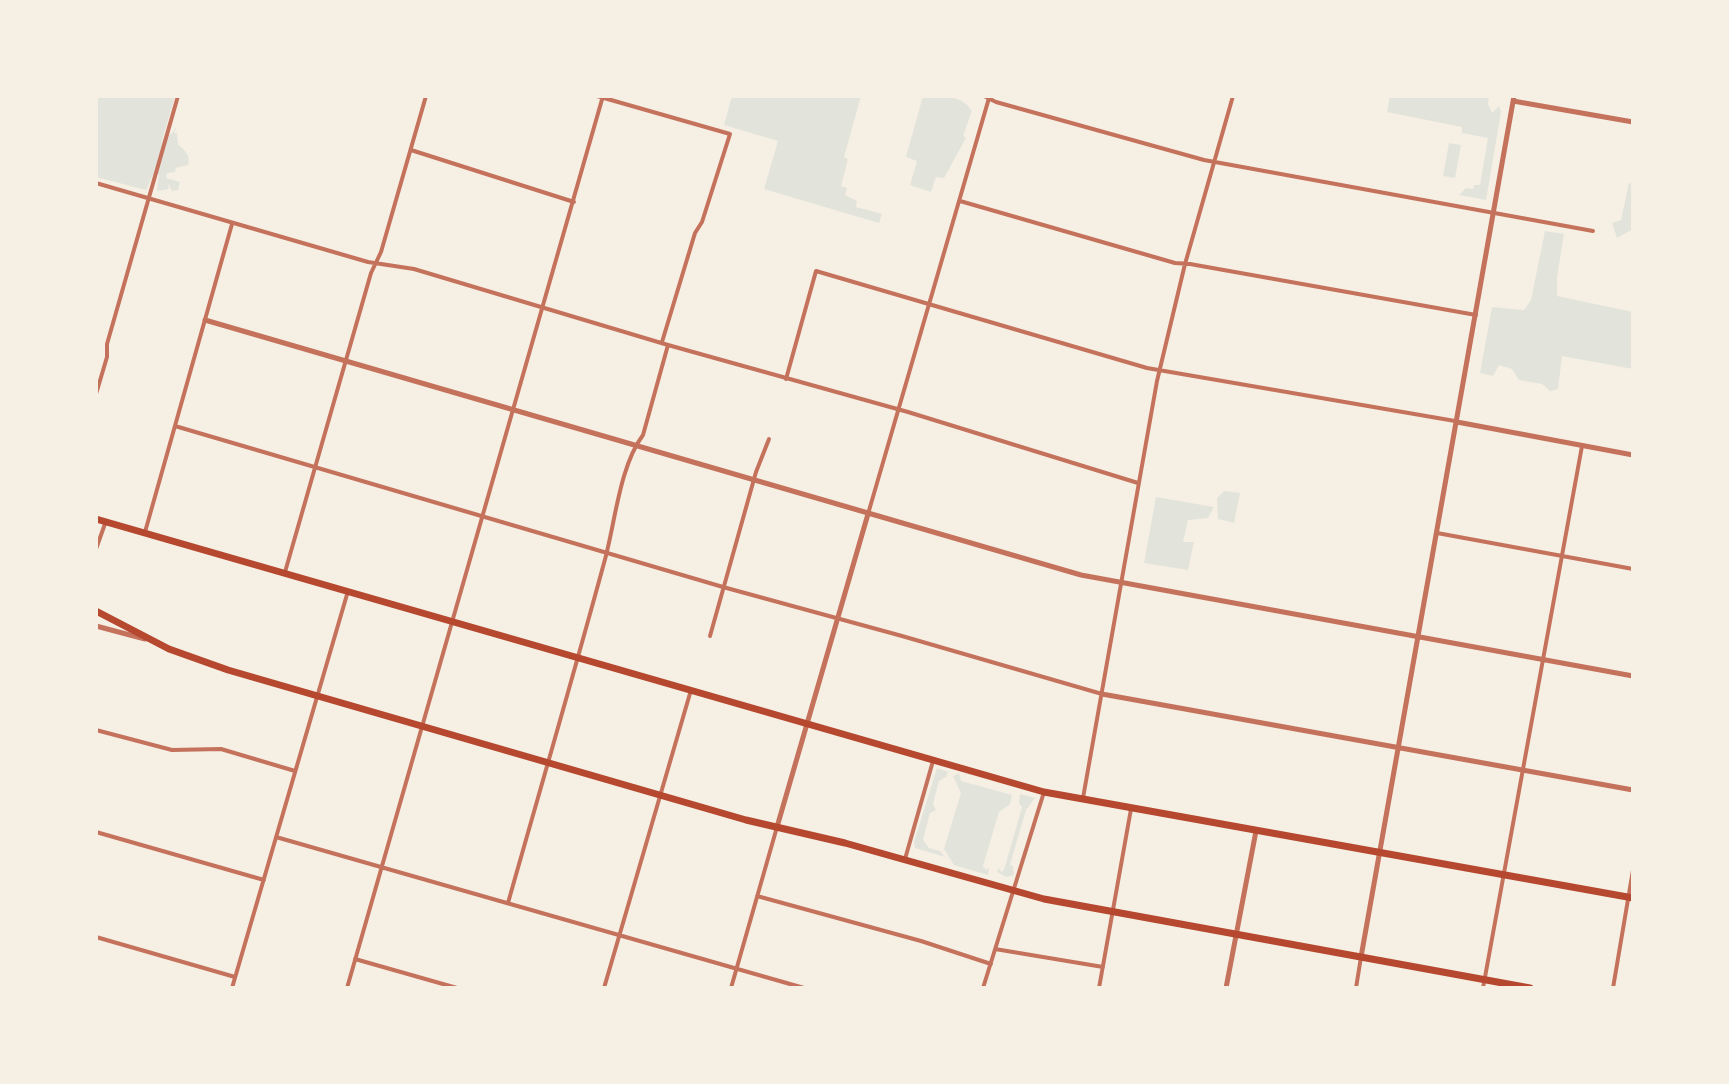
<!DOCTYPE html>
<html>
<head>
<meta charset="utf-8">
<style>
  body { margin:0 }
  #map { position:relative; width:1729px; height:1084px; overflow:hidden; background:#f6efe4; font-family:"Sofia Sans Condensed",sans-serif }
  canvas { display:block }
  .frame { position:absolute; inset:0; border:98px solid #f6efe4; pointer-events:none }
</style>
</head>
<body>
<div id="map">
<canvas width="1729" height="1084"></canvas>
<div class="frame"></div>
</div>
<script>
const c = document.querySelector('canvas').getContext('2d');
c.lineJoin = 'round';
function fill(path, color) { c.fillStyle = color; c.fill(path, 'evenodd'); }
function stroke(path, color, width, dash) { c.strokeStyle = color; c.lineWidth = width; c.lineCap = dash ? 'butt' : 'round'; c.setLineDash(dash || []); c.stroke(path); }
fill(new Path2D(`
  M 96,96 L 175,96 L 161,144 L 165,136 L 171,134 L 177,126 L 174,133 L 177,133 L 178,144 C 184,151 191,153 188,165 L 176,168 L 175,172 L 167,173 L 166,178 L 180,182 L 178,190 L 172,191 L 168,183 L 169,189 L 157,191 L 159,175 L 154,173 L 146,190 L 96,177 Z
  M 732,96 L 861,96 L 844,157 L 848,159 L 841,186 L 847,188 L 845,195 L 857,201 L 856,207 L 882,214 L 879,223 L 764,189 L 778,141 L 724,125 Z
  M 923,96 C 940,96 962,94 972,111 L 963,136 L 966,138 L 944,178 L 936,177 L 931,192 L 910,185 L 917,161 L 906,157 Z
  M 1390,96 L 1489,96 L 1488,104 L 1492,113 L 1499,106 L 1501,112 L 1486,200 L 1459,195 L 1466,188 L 1473,189 L 1474,185 L 1480,185 L 1488,138 L 1462,133 L 1462,127 L 1387,112 Z
  M 1449,143 L 1461,145 L 1455,178 L 1443,176 Z
  M 1629,183 L 1633,184 L 1633,229 L 1617,238 L 1612,223 L 1621,220 Z
  M 1545,231 L 1564,234 L 1557,277 L 1557,296 L 1633,312 L 1633,369 L 1562,356 L 1558,389 L 1550,391 L 1542,384 L 1519,380 L 1512,369 L 1499,365 L 1493,376 L 1480,373 L 1492,307 L 1524,310 L 1531,300 Z
  M 1224,491 L 1240,493 L 1234,523 L 1218,519 L 1217,498 Z
  M 1156,497 L 1214,507 L 1208,518 L 1188,520 L 1183,542 L 1194,542 L 1188,570 L 1144,563 Z
  M 937,768 L 948,772 L 946,777 L 939,781 L 933,804 L 936,810 L 930,813 L 923,840 L 929,848 L 940,851 L 945,857 L 915,848 L 914,842 Z
  M 959,773 L 961,781 L 1012,795 L 1010,804 L 999,812 L 983,866 L 986,870 L 989,868 L 988,875 L 954,865 L 944,849 L 961,793 L 953,776 Z
  M 1020,794 L 1035,798 L 1026,810 L 1010,865 L 1013,866 L 1014,875 L 1006,877 L 997,872 L 999,868 L 1001,872 L 1004,870 L 1022,807 L 1019,803 Z`), '#e2e4dc');
stroke(new Path2D(`
  M 597,96 L 730,134 L 702,222 L 695,233 L 662,342
  M 984,96 L 996,102 L 1204,160 L 1593,231
  M 411,150 L 574,202
  M 96,183 L 368,262 L 414,269 L 668,345 L 908,412 L 1138,483
  M 960,201 L 1175,263 L 1190,264 L 1476,315
  M 786,379 L 816,271 L 1147,368 L 1455,421
  M 96,394 L 107,357 L 107,344 L 178,96
  M 175,426 L 723,587 L 902,636 L 1102,694
  M 868,514 L 989,98
  M 145,532 L 232,224
  M 1437,533 L 1633,569
  M 96,549 L 106,521
  M 285,572 L 371,273 L 381,252 L 426,96
  M 710,636 L 756,472 L 769,439
  M 96,730 L 172,750 L 221,749 L 295,771
  M 1083,798 L 1157,381 L 1185,264 L 1233,96
  M 96,832 L 264,880
  M 276,837 L 804,988
  M 905,859 L 933,761
  M 757,896 L 921,941 L 991,964
  M 508,903 C 540,790 573,677 604,563 C 615,525 619,467 643,435 L 668,345
  M 96,937 L 235,977
  M 995,949 L 1103,967
  M 355,959 L 457,988
  M 232,988 L 348,591
  M 347,988 L 603,96
  M 604,988 L 691,690
  M 731,988 L 777,827
  M 983,988 L 1044,792
  M 1099,988 L 1131,809
  M 1356,988 L 1361,957
  M 1483,988 L 1582,446
  M 1613,988 L 1633,870`), '#c5725c', 4);
stroke(new Path2D(`
  M 1513,101 L 1633,122
  M 205,320 L 1081,575 L 1633,676
  M 1457,422 L 1633,455
  M 96,626 L 145,639
  M 1102,694 L 1633,790
  M 777,827 L 868,514
  M 1361,957 L 1514,96
  M 1226,988 L 1256,831`), '#c5725c', 5);
stroke(new Path2D(`
  M 96,519 L 1044,792 L 1633,898
  M 96,611 L 169,649 L 228,670 L 746,820 L 845,843 L 1044,899 L 1530,988`), '#b5482f', 7);
</script>
</body>
</html>
